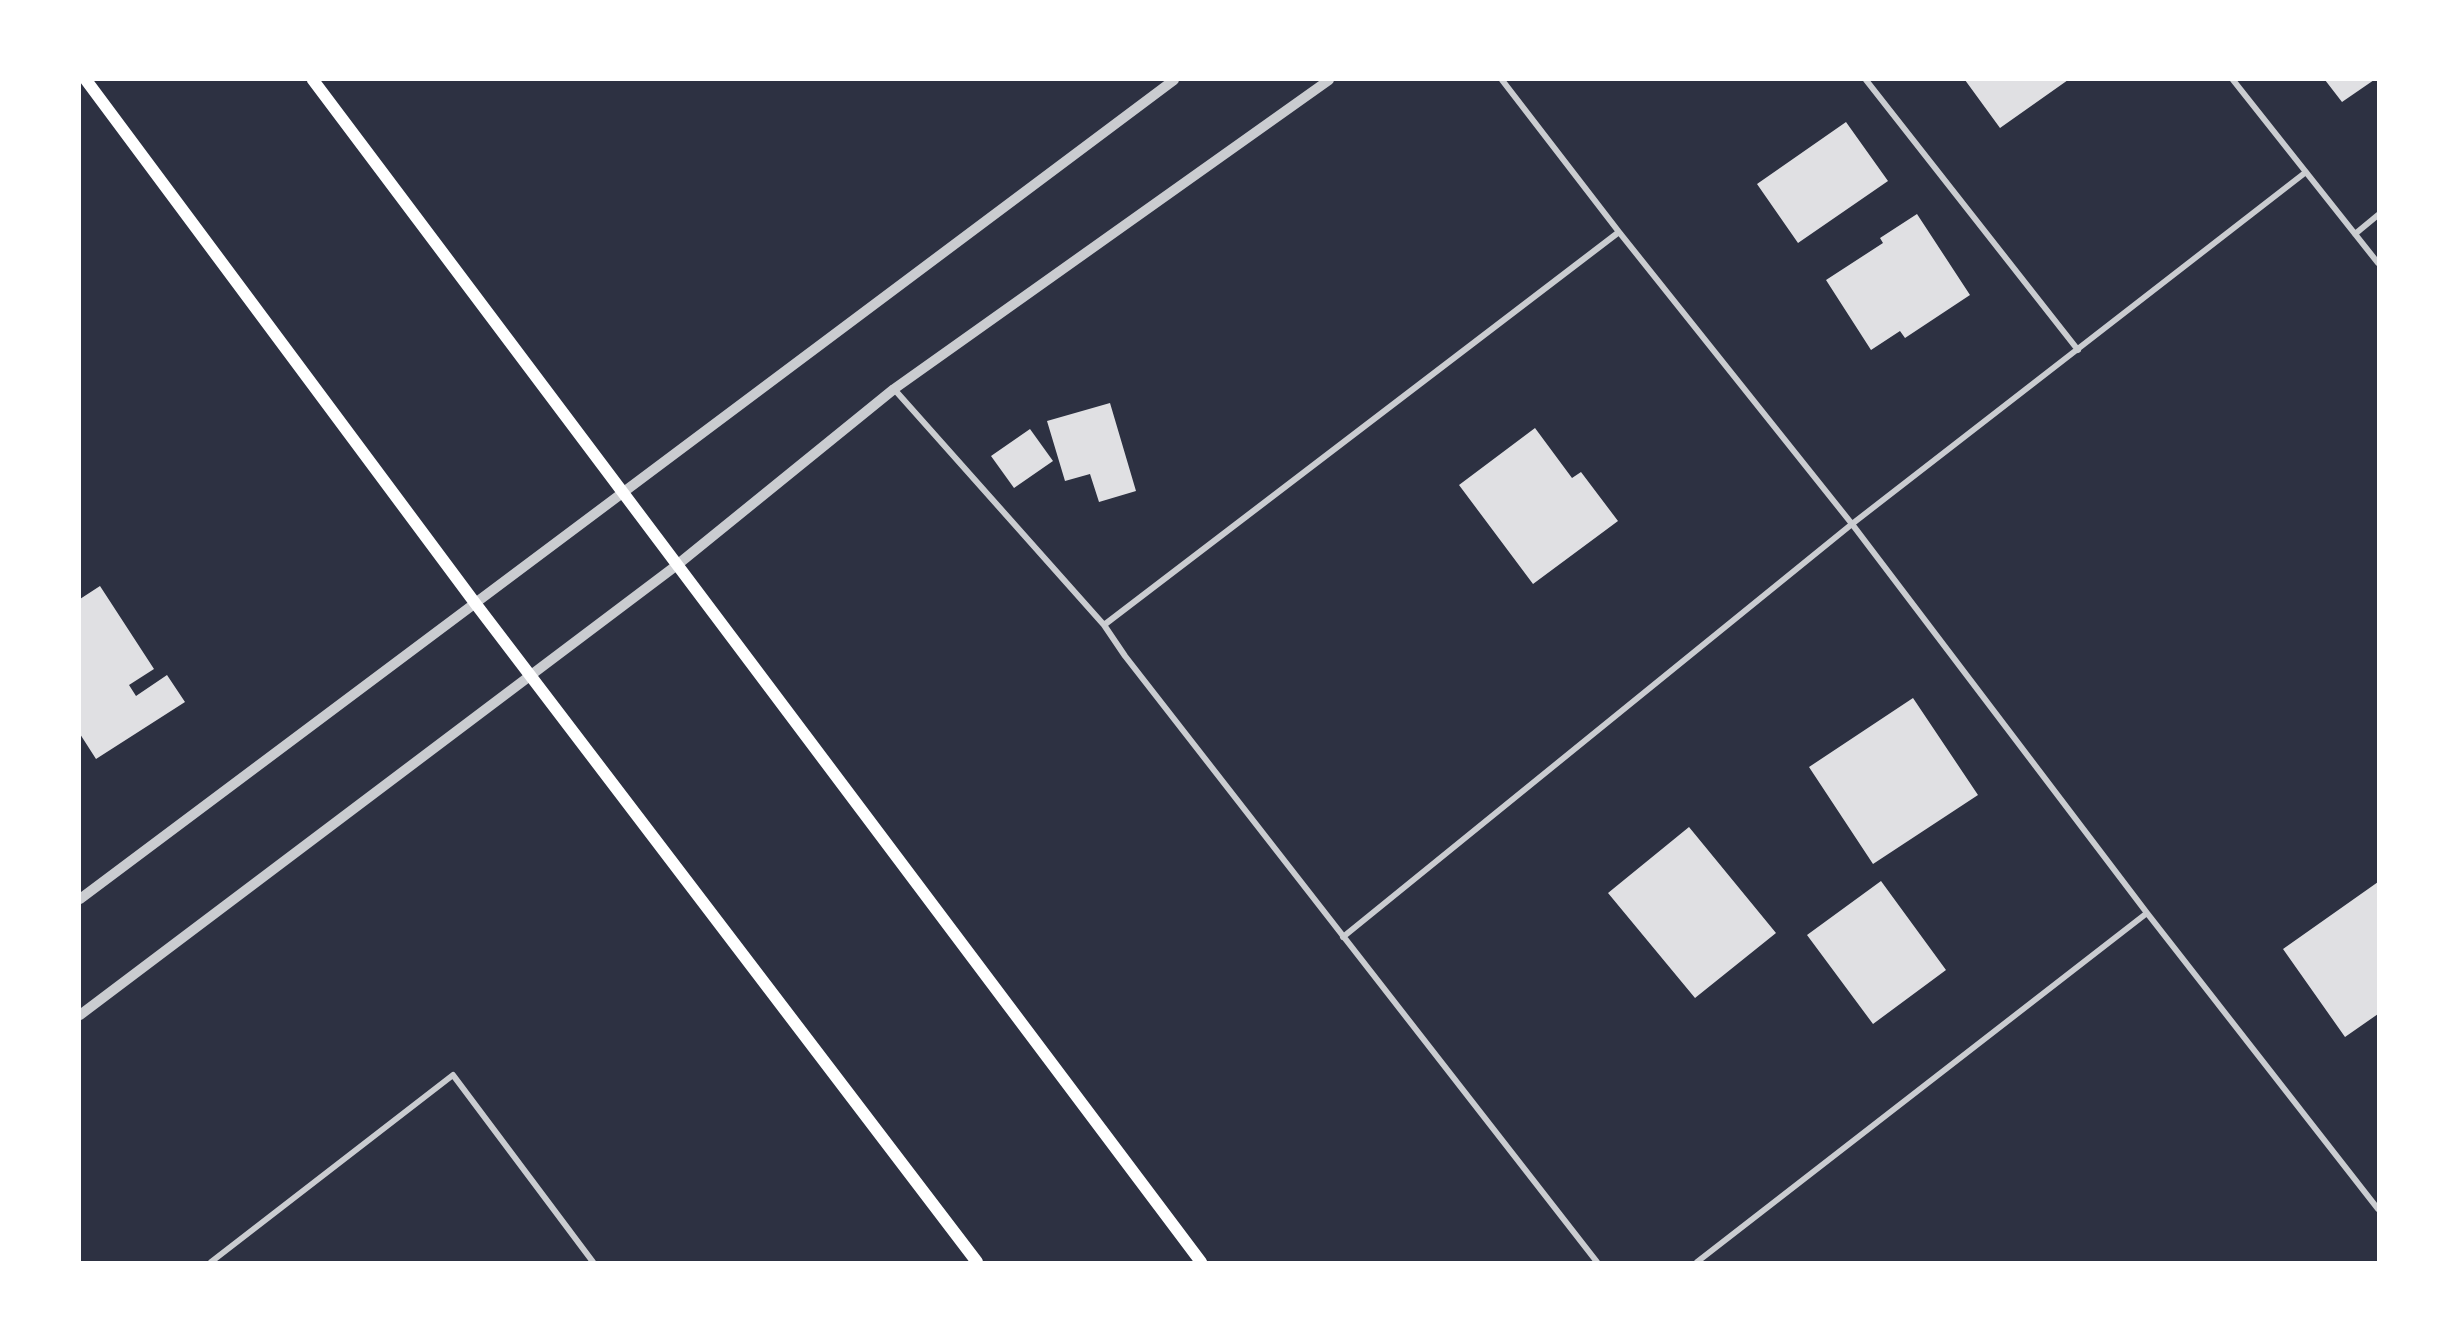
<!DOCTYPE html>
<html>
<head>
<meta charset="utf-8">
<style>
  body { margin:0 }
  #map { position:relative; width:2458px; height:1342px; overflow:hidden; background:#2d3142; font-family:Lora,serif }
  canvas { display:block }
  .frame { position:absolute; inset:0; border:81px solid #fff; pointer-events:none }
</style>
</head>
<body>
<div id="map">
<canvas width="2458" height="1342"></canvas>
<div class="frame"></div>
</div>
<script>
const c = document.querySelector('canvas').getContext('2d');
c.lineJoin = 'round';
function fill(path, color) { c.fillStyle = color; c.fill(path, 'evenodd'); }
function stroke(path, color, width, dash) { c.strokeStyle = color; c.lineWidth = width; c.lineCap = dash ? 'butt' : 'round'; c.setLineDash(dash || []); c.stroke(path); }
fill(new Path2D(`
  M 1965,80 L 2068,80 L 2000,128 Z
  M 2325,80 L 2374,80 L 2342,102 Z
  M 1846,122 L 1888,181 L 1798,243 L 1757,184 Z
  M 1917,214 L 1970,295 L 1905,338 L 1900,331 L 1871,350 L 1826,280 L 1883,243 L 1880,238 Z
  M 1110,403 L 1136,491 L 1099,502 L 1090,474 L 1065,481 L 1047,421 Z
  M 1535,428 L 1572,478 L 1581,472 L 1618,521 L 1533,584 L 1459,485 Z
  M 1030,429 L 1053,461 L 1014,488 L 991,456 Z
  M 100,586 L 154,669 L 129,685 L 136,696 L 167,675 L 185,702 L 96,759 L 80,734 L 80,599 Z
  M 1913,698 L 1978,795 L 1873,864 L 1809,767 Z
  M 1689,827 L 1776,933 L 1695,998 L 1608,893 Z
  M 1881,881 L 1946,970 L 1873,1024 L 1807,935 Z
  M 2378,882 L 2378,1014 L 2345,1037 L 2283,949 Z`), '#e0e0e3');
stroke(new Path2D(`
  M 1502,80 L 1619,232 L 1852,524 L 2147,913 L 1697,1262
  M 1866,80 L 2078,350
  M 2233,80 L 2378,263
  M 2355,234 L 2378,215
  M 894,389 L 1104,625 L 1125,656 L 1597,1262
  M 1104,625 L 1619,232
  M 2147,913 L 2378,1209
  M 1343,937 L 1852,524 L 2306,172
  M 211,1262 L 453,1075 L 593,1262`), '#caccd0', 6);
stroke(new Path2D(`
  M 80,899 L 1174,80
  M 80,1015 L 677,565 L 894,389 L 1329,80`), '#caccd0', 10);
stroke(new Path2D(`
  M 86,80 L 475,603 L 977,1262
  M 313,80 L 1201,1262`), '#fff', 12);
</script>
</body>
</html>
